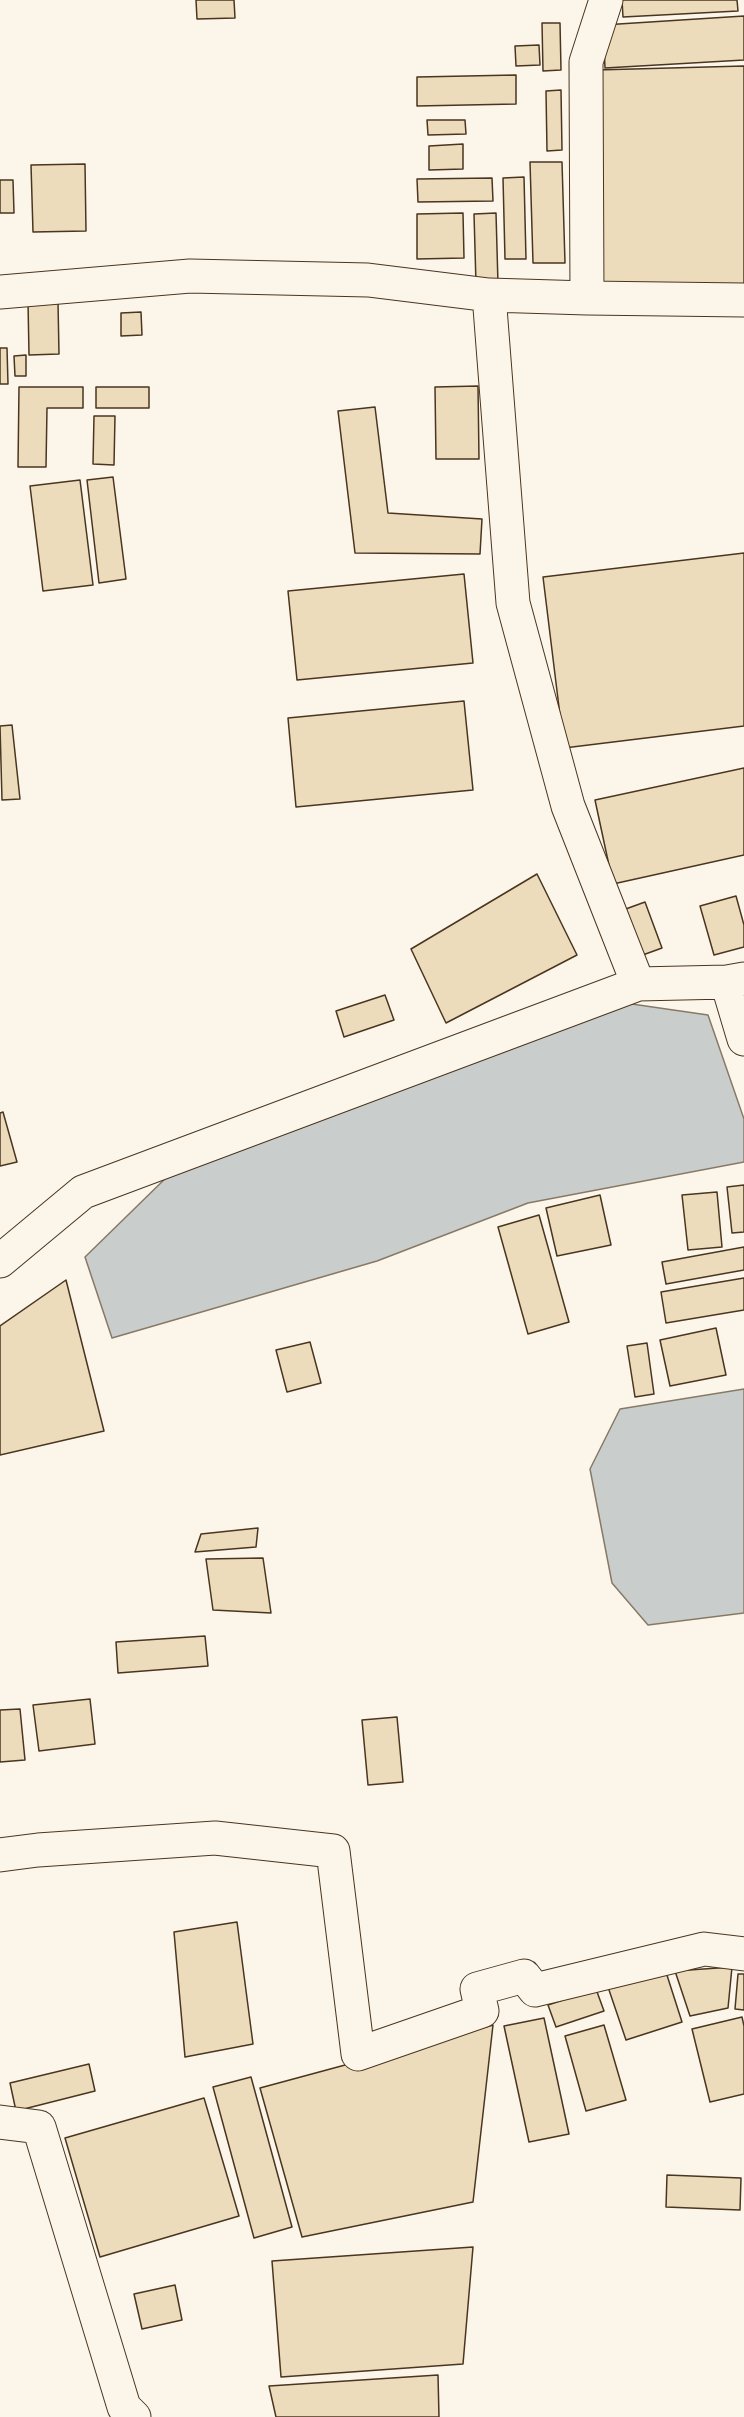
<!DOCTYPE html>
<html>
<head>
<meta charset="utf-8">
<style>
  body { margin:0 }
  canvas { display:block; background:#fbf6e9 }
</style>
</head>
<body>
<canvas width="744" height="2417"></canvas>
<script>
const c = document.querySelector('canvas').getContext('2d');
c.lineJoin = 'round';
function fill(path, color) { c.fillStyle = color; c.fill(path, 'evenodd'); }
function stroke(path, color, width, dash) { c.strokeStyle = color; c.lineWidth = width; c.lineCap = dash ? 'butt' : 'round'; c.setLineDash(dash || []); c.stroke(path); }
const water = new Path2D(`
  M 604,1000 L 708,1015 L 744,1119 L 744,1162 L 528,1203 L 377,1261 L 112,1338 L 85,1257 L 172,1172 Z
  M 744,1389 L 744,1613 L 648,1625 L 612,1583 L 590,1469 L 620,1409 Z`);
fill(water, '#c9cecd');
stroke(water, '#887966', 1.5);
const building = new Path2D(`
  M 196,0 L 234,0 L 235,18 L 197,19 Z
  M 622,0 L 737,0 L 738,11 L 623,17 Z
  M 744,16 L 744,60 L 605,68 L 603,25 Z
  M 542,23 L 560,23 L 561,70 L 543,71 Z
  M 539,45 L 540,65 L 516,66 L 515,46 Z
  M 744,66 L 744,289 L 601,292 L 596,70 Z
  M 516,75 L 516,104 L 417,106 L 417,77 Z
  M 561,90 L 562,150 L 547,151 L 546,91 Z
  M 427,120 L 465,120 L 466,134 L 428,135 Z
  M 463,144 L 463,169 L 429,170 L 429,146 Z
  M 530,162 L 562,162 L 565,263 L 533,263 Z
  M 85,164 L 86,231 L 33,232 L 31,165 Z
  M 524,177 L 526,259 L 505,259 L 503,178 Z
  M 492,178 L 493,201 L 418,202 L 417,179 Z
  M 0,180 L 13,180 L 14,213 L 0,213 Z
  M 463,213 L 464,258 L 417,259 L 417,214 Z
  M 496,213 L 498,284 L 476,284 L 474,214 Z
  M 28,302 L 58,302 L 59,354 L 29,355 Z
  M 141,312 L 142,335 L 121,336 L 121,313 Z
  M 0,348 L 7,348 L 8,384 L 0,384 Z
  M 26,355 L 26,376 L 15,376 L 14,356 Z
  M 478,386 L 479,459 L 436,459 L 435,387 Z
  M 19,387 L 83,387 L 83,408 L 47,408 L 46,467 L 18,467 Z
  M 96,387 L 149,387 L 149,408 L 96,408 Z
  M 375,407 L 388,513 L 482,519 L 480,554 L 355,553 L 338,411 Z
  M 94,416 L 115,416 L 114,465 L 93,464 Z
  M 113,477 L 126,579 L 99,583 L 87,480 Z
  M 80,480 L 93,585 L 43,591 L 30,486 Z
  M 744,553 L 744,726 L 564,748 L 543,577 Z
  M 464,574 L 473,663 L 297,680 L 288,591 Z
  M 464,701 L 473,790 L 296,807 L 288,718 Z
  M 12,725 L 20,799 L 2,800 L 0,726 Z
  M 744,768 L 744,855 L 613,884 L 595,800 Z
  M 537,874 L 577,955 L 446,1023 L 411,949 Z
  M 736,896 L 744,925 L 744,947 L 714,955 L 700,906 Z
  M 645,902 L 662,948 L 640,956 L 623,910 Z
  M 385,995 L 394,1020 L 344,1037 L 336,1011 Z
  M 3,1112 L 17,1162 L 0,1166 L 0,1113 Z
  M 744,1185 L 744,1232 L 732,1233 L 727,1187 Z
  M 717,1192 L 722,1247 L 688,1250 L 682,1195 Z
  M 600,1195 L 611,1245 L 557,1256 L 546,1208 Z
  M 539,1215 L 569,1322 L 528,1334 L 498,1227 Z
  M 744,1247 L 744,1270 L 666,1284 L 662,1262 Z
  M 744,1278 L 744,1310 L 666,1323 L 661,1292 Z
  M 66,1280 L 104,1431 L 0,1455 L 0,1326 Z
  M 716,1328 L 726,1375 L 670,1386 L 660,1340 Z
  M 310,1342 L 321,1383 L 287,1392 L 276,1350 Z
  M 647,1343 L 654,1394 L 635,1397 L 627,1346 Z
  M 258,1528 L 256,1547 L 195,1552 L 201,1534 Z
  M 263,1558 L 271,1613 L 213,1610 L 206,1559 Z
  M 205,1636 L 208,1666 L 118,1673 L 116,1642 Z
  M 90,1699 L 95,1744 L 39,1751 L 33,1705 Z
  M 20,1709 L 25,1760 L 0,1762 L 0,1710 Z
  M 397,1717 L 403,1782 L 368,1785 L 362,1720 Z
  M 237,1922 L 253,2044 L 185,2057 L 174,1932 Z
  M 732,1967 L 728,2008 L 690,2016 L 675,1971 Z
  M 665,1969 L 682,2022 L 626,2040 L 608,1987 Z
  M 738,1974 L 744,1974 L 744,2010 L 735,2009 Z
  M 596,1989 L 604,2011 L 556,2027 L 548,2005 Z
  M 742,2017 L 744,2026 L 744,2094 L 710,2102 L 692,2029 Z
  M 544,2018 L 569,2134 L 529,2142 L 504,2026 Z
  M 493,2025 L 473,2202 L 302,2237 L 260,2088 Z
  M 604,2025 L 626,2100 L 586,2111 L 565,2036 Z
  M 89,2064 L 95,2091 L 16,2111 L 10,2083 Z
  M 251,2077 L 292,2227 L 254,2238 L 213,2087 Z
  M 204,2098 L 239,2216 L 100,2257 L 65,2138 Z
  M 667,2175 L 741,2178 L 740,2210 L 666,2207 Z
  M 473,2247 L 463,2364 L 281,2377 L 272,2261 Z
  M 175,2285 L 182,2320 L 142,2329 L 134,2294 Z
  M 438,2375 L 439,2417 L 276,2417 L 269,2386 Z`);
fill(building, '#ecdcbc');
stroke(building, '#4a3520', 1.5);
const minor = new Path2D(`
  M 606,0 L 586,62 L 587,298 L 744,300
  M 0,292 L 190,276 L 368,280 L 489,295 L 513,603 L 568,806 L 638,984
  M 489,295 L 587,298
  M 727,982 L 744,1039
  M 0,1261 L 83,1192 L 638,984 L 727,982 L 744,979
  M 0,1855 L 38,1850 L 215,1838 L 333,1851 L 358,2054 L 482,2011 L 477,1989 L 524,1976 L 535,1990 L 704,1949 L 744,1954
  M 0,2122 L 39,2127 L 124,2407 L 134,2417`);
stroke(minor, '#4a3520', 35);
stroke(minor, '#fbf6e9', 33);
</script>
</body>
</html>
